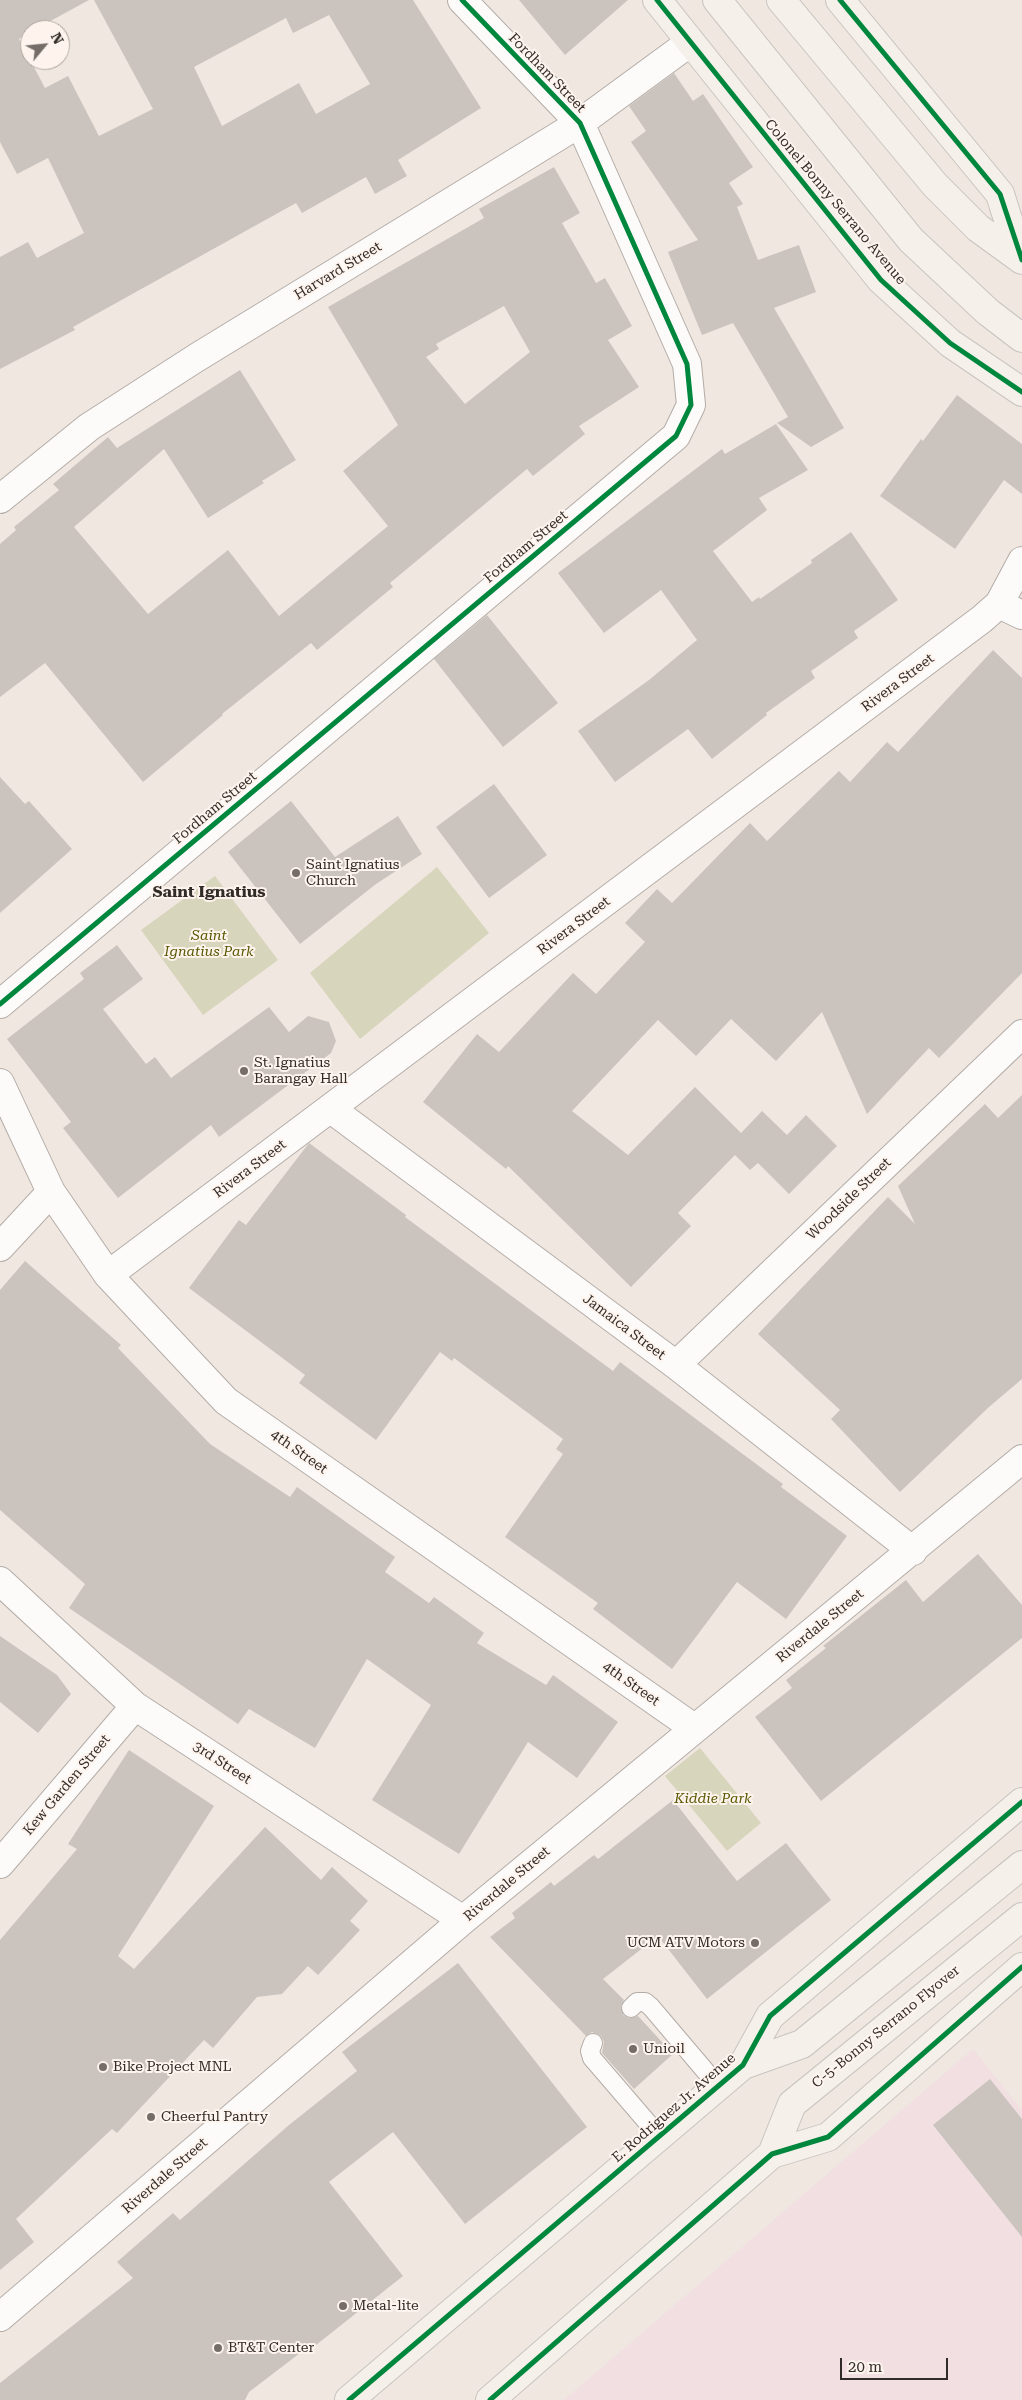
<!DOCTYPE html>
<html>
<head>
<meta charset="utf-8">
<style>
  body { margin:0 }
  #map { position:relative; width:1022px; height:2400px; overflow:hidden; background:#f0e7e0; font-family:"Roboto Serif",serif }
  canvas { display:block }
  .north { position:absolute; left:20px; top:20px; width:50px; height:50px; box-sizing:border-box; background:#fef4ed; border:1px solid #aca49e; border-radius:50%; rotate:62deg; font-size:14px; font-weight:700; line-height:20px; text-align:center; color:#322c28 }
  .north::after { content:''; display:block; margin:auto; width:18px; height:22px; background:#746d68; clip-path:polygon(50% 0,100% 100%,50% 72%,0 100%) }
  .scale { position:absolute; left:840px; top:2358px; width:108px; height:22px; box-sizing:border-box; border:2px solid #322c28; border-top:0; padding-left:6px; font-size:15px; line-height:18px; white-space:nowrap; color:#322c28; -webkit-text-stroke:4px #fef4ed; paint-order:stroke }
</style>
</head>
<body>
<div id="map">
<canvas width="1022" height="2400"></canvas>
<div class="north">N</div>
<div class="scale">20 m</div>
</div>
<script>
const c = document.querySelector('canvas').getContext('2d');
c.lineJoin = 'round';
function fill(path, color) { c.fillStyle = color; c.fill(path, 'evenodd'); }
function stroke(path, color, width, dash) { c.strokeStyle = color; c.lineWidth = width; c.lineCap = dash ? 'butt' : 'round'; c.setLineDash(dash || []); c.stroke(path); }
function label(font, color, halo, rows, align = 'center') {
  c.font = font + ' "Roboto Serif",serif'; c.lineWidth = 4; c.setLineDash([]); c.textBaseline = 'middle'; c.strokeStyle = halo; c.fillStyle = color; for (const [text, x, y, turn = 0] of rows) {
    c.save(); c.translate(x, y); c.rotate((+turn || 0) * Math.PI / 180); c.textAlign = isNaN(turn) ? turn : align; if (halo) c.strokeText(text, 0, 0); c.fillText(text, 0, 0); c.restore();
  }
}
fill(new Path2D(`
  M 973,2049 L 1022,2110 L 1022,2400 L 564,2400 Z`), '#f1dfe1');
fill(new Path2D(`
  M 437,867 L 489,933 L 360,1039 L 310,973 Z
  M 215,876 L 278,960 L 203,1015 L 141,930 Z
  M 700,1748 L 761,1823 L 727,1851 L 665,1776 Z`), '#d7d5bb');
fill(new Path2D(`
  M 0,0 L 89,0 L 34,30 L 30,30 L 30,32 L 19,39 L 45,88 L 68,76 L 99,136 L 153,109 L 94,0 L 413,0 L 481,108 L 398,160 L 407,176 L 375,194 L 366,177 L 302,213 L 296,203 L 73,327 L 75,330 L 0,369 L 0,257 L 28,242 L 37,258 L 84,233 L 48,158 L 17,174 L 0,142 ZM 329,15 L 370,84 L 316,114 L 299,83 L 222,126 L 194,67 L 286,18 L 293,33 Z
  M 519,0 L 628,0 L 565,55 Z
  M 674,73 L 693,101 L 703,94 L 753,167 L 729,183 L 743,204 L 737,207 L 758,260 L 799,245 L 816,292 L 774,308 L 844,428 L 811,447 L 777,423 L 788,417 L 733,323 L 702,335 L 668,252 L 698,240 L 631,142 L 646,131 L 629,106 Z
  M 554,167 L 580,213 L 562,223 L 596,283 L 605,278 L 632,326 L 608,340 L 639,387 L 579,426 L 585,434 L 533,476 L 527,469 L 390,583 L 393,587 L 317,650 L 311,643 L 222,714 L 223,715 L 143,782 L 45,663 L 0,697 L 0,544 L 16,530 L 14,527 L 59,490 L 53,484 L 108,437 L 117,448 L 240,370 L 296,460 L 262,481 L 264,483 L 208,518 L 164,449 L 74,527 L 148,614 L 228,550 L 279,616 L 388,526 L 343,471 L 398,425 L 328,307 L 484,218 L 479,209 ZM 504,306 L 530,352 L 465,404 L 426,357 L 439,349 L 436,344 Z
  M 957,395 L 1022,444 L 1022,494 L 1004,480 L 955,549 L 880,496 L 921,439 L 923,441 Z
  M 776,424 L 808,470 L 759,498 L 767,510 L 713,551 L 752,602 L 759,597 L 760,599 L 812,563 L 811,560 L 851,532 L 898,600 L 854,631 L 858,638 L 811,671 L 815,678 L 766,713 L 767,715 L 712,759 L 688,729 L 615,782 L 578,731 L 649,680 L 697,640 L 661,590 L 604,633 L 558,573 L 722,449 L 725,454 Z
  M 487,615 L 558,703 L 503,747 L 434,659 Z
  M 993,650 L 1022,678 L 1022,973 L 939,1058 L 929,1048 L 867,1114 L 822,1012 L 776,1061 L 731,1019 L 696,1056 L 658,1020 L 572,1111 L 628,1155 L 695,1087 L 741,1133 L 762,1111 L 787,1135 L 806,1115 L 837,1146 L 789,1194 L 758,1163 L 750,1170 L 735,1155 L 678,1213 L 691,1226 L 631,1287 L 508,1166 L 506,1169 L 423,1102 L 477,1034 L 499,1052 L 573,973 L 596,994 L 645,942 L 625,923 L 657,889 L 672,903 L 750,823 L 767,841 L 839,771 L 850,782 L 887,742 L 898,752 Z
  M 0,777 L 25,804 L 29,801 L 72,849 L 0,913 Z
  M 494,784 L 547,855 L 489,898 L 436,827 Z
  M 291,801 L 335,857 L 398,816 L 422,854 L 376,884 L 300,944 L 228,852 Z
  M 117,945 L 143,979 L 103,1009 L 146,1064 L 155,1057 L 171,1078 L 269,1007 L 289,1032 L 308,1016 L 329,1022 L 336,1041 L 331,1053 L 219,1137 L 211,1125 L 118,1198 L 63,1128 L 71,1122 L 7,1039 L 84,979 L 80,973 Z
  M 1022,1095 L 1022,1379 L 989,1407 L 900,1492 L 831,1419 L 840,1410 L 758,1334 L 888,1197 L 915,1224 L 898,1186 L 985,1104 L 998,1118 Z
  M 309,1143 L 406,1215 L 405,1217 L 613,1371 L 620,1362 L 724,1440 L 783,1484 L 781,1487 L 847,1536 L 786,1619 L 737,1582 L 672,1669 L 593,1609 L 598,1603 L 505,1537 L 563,1454 L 556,1449 L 563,1439 L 454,1358 L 452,1361 L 440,1352 L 376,1440 L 299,1383 L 305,1375 L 189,1288 L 239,1220 L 246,1225 Z
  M 25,1261 L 121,1345 L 118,1348 L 210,1444 L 290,1497 L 297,1487 L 395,1557 L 385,1572 L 429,1603 L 434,1597 L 484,1633 L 477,1643 L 546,1685 L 553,1675 L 618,1722 L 577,1778 L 528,1742 L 459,1854 L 372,1800 L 431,1705 L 367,1659 L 315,1748 L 249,1709 L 238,1724 L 69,1608 L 85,1584 L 0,1510 L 0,1290 Z
  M 978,1554 L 1022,1605 L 1022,1638 L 821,1801 L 755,1717 L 792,1688 L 786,1680 L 826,1648 L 823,1646 L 906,1580 L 923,1602 Z
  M 0,1636 L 57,1675 L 71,1694 L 38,1733 L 0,1702 Z
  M 129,1750 L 214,1806 L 118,1956 L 134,1969 L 265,1827 L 321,1880 L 332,1867 L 368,1901 L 350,1921 L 360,1930 L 318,1975 L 308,1966 L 282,1994 L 257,1997 L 213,2048 L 204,2040 L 117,2133 L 112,2129 L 16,2219 L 34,2242 L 0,2270 L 0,1940 L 77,1849 L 68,1844 Z
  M 673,1800 L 737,1881 L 786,1843 L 831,1900 L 707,1999 L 658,1936 L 603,1979 L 624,2000 L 621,2006 L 623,2015 L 629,2018 L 638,2016 L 673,2054 L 634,2089 L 602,2053 L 604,2042 L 601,2036 L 592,2032 L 586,2036 L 490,1937 L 515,1918 L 512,1913 L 551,1882 L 554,1886 L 594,1855 L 598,1859 Z
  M 458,1963 L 587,2127 L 465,2224 L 393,2132 L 329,2182 L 403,2276 L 306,2353 L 304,2350 L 249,2392 L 245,2400 L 0,2400 L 0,2383 L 133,2278 L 117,2262 L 173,2213 L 180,2220 L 289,2125 L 357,2071 L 342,2052 Z
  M 990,2079 L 1022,2119 L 1022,2237 L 933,2125 Z`), '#cbc4be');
const lane = new Path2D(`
  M 631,2008 L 637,2002 L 645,2002 L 651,2007 L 718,2086
  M 593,2043 L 590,2051 L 592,2058 L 659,2136`);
const street = new Path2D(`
  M 0,499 L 89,427 L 196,358 L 580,123 L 681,49
  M 999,604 L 1022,615
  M 0,1004 L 676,436 L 691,405 L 687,364 L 580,123 L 462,0
  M 0,1083 L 51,1192 L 108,1275 L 226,1401 L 694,1728
  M 331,1109 L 676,1365 L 913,1551
  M 0,1247 L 51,1192
  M 108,1275 L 982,619 L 999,604 L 1022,561
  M 676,1365 L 1022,1034
  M 0,1581 L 135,1706 L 463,1920
  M 0,1864 L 135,1706
  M 0,2317 L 463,1920 L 1022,1459`);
const primary = new Path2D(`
  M 657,0 L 881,280 L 950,343 L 1022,392
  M 717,0 L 911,240 L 988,312 L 1022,338
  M 781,0 L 935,185 L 978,228 L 1022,260
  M 840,0 L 1000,194 L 1020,258
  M 743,2065 L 802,2044 L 1022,1865
  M 772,2154 L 792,2104 L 1022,1917
  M 349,2400 L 743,2065 L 770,2016 L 1022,1802
  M 490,2400 L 772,2154 L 828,2137 L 1022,1967`);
stroke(lane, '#b3aca7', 20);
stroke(street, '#b3aca7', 30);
stroke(primary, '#c8c4c1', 30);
stroke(lane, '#fdfbfa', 18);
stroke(street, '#fdfbfa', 28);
stroke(primary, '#f5f0ea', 28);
stroke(new Path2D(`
  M 657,0 L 881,280 L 950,343 L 1022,392
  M 840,0 L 1000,194 L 1022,260
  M 0,1004 L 676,436 L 691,405 L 687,364 L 580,123 L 462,0
  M 349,2400 L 743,2065 L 770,2016 L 1022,1802
  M 490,2400 L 772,2154 L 828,2137 L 1022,1967`), '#00873e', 5);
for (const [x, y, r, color] of [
  [296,873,5,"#746d68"],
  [244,1071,5,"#746d68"],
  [755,1943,5,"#746d68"],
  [633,2049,5,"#746d68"],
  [103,2067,5,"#746d68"],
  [151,2117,5,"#746d68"],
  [343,2306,5,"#746d68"],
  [218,2348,5,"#746d68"]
]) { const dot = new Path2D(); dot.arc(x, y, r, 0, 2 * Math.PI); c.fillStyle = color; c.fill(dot); stroke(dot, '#fef4ed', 2); }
label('14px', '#322c28', '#fef4ed', [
  ["Fordham Street",547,73,46],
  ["Colonel Bonny Serrano Avenue",835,202,50],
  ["Harvard Street",338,271,-31],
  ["Fordham Street",526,547,-40],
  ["Rivera Street",898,683,-37],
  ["Fordham Street",215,808,-40],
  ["Rivera Street",574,926,-37],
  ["Rivera Street",250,1169,-37],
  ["Woodside Street",849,1199,-44],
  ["Jamaica Street",624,1327,37],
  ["4th Street",299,1452,35],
  ["Riverdale Street",820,1626,-39],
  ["4th Street",631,1684,35],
  ["3rd Street",222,1763,33],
  ["Kew Garden Street",67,1785,-50],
  ["Riverdale Street",507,1884,-40],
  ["C-5-Bonny Serrano Flyover",886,2027,-39],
  ["E. Rodriguez Jr. Avenue",674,2108,-41],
  ["Riverdale Street",165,2176,-41]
]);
label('14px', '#322c28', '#fef4ed', [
  ["Saint Ignatius",306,865],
  ["Church",306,881],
  ["St. Ignatius",254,1063],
  ["Barangay Hall",254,1079],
  ["UCM ATV Motors",745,1943,"right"],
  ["Unioil",643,2049],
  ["Bike Project MNL",113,2067],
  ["Cheerful Pantry",161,2117],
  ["Metal-lite",353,2306],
  ["BT&T Center",228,2348]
], 'left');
label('italic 14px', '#575800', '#fef4ed', [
  ["Saint",209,936],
  ["Ignatius Park",209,952],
  ["Kiddie Park",713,1799]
]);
label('bold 16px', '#322c28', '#fef4ed', [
  ["Saint Ignatius",209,892]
]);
</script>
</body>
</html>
